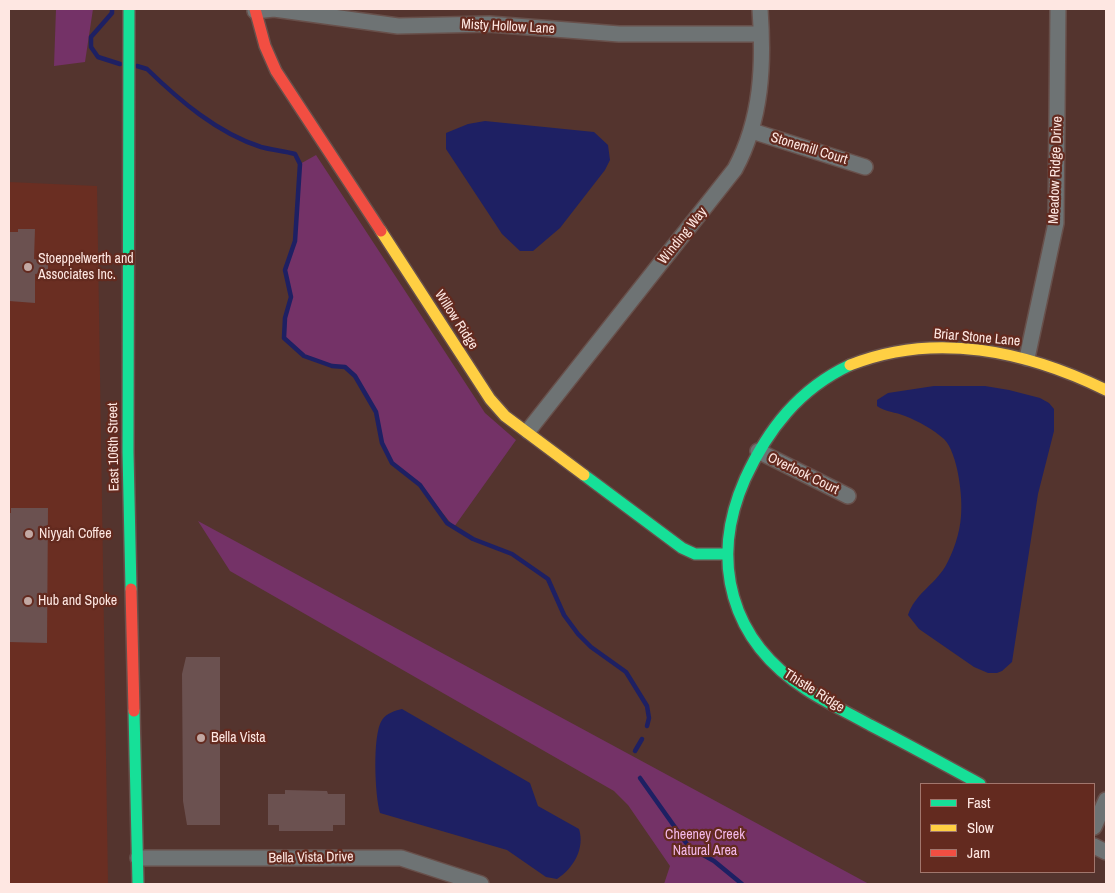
<!DOCTYPE html>
<html>
<head>
<meta charset="utf-8">
<style>
  body { margin:0 }
  #map { position:relative; width:1115px; height:893px; overflow:hidden; background:#54342e; font-family:"Archivo Narrow",sans-serif }
  canvas { display:block }
  .frame { position:absolute; inset:0; border:10px solid #fee7e2; pointer-events:none }
  .legend { position:absolute; left:920px; top:783px; width:175px; height:90px; box-sizing:border-box; background:#632a1f; border:1px solid #a1766d; margin:0; padding:6px 9px; list-style:none; font-size:15px; color:#fee7e2 }
  .legend li { display:flex; align-items:center; gap:10px; height:25px }
  .legend b { width:25px; border:1px solid #a1766d }
</style>
</head>
<body>
<div id="map">
<canvas width="1115" height="893"></canvas>
<div class="frame"></div>
<ul class="legend">
<li><b style="height:6px;background:#16e098"></b>Fast</li>
<li><b style="height:6px;background:#ffcf43"></b>Slow</li>
<li><b style="height:6px;background:#f24e42"></b>Jam</li>
</ul>
</div>
<script>
const c = document.querySelector('canvas').getContext('2d');
c.lineJoin = 'round';
function fill(path, color) { c.fillStyle = color; c.fill(path, 'evenodd'); }
function stroke(path, color, width, dash) { c.strokeStyle = color; c.lineWidth = width; c.lineCap = dash ? 'butt' : 'round'; c.setLineDash(dash || []); c.stroke(path); }
function label(font, color, halo, rows, align = 'center') {
  c.font = font + ' "Archivo Narrow",sans-serif'; c.lineWidth = 4.5; c.setLineDash([]); c.textBaseline = 'middle'; c.strokeStyle = halo; c.fillStyle = color; for (const [text, x, y, turn = 0] of rows) {
    c.save(); c.translate(x, y); c.rotate((+turn || 0) * Math.PI / 180); c.textAlign = isNaN(turn) ? turn : align; if (halo) c.strokeText(text, 0, 0); c.fillText(text, 0, 0); c.restore();
  }
}
fill(new Path2D(`
  M 9,182 L 97,186 L 108,884 L 9,884 Z`), '#6a2e22');
fill(new Path2D(`
  M 56,9 L 93,9 L 85,62 L 54,66 Z
  M 316,155 L 485,413 L 516,440 L 454,527 L 420,485 L 392,463 L 382,443 L 376,412 L 355,376 L 345,367 L 332,366 L 304,356 L 284,338 L 285,318 L 291,297 L 285,270 L 295,241 L 300,164 Z
  M 198,521 L 869,884 L 664,884 L 670,866 L 628,805 L 614,791 L 230,571 Z`), '#743267');
fill(new Path2D(`
  M 485,121 L 594,132 L 608,145 L 610,160 L 605,170 L 560,228 L 533,251 L 520,251 L 502,234 L 446,149 L 446,133 L 468,124 Z
  M 934,386 L 985,386 L 1009,390 L 1040,398 L 1049,403 L 1054,409 L 1054,431 L 1038,494 L 1012,662 L 1002,671 L 997,673 L 988,673 L 974,667 L 919,629 L 908,615 C 915,594 934,585 945,567 C 953,553 960,533 961,516 C 963,498 958,453 944,439 C 934,430 918,421 905,416 C 896,412 885,412 877,406 L 877,400 L 888,393 Z
  M 402,709 L 530,783 L 538,806 L 579,829 C 585,848 574,868 557,879 L 546,877 L 507,850 L 380,813 C 375,796 372,735 382,720 C 387,713 394,711 402,709 Z`), '#1e2063');
stroke(new Path2D(`
  M 112,9 L 112,13 L 91,37 L 91,47 L 98,57 L 120,64
  M 137,66 L 147,69 C 179,100 217,133 261,147 C 272,150 284,151 295,154 L 300,164 L 295,241 L 285,270 L 291,297 L 285,318 L 284,338 L 304,356 L 332,366 L 345,367 L 355,376 L 376,412 L 382,443 L 392,463 L 420,485 L 447,523 L 473,539 L 512,554 L 548,579 L 564,615 L 578,634 L 591,647 L 626,672 L 647,706 L 649,718 L 647,726
  M 635,751 L 642,739
  M 640,778 L 689,847 L 714,861 L 742,884`), '#1e2063', 4.5);
fill(new Path2D(`
  M 18,229 L 35,229 L 34,259 L 48,262 L 48,272 L 35,274 L 35,303 L 9,301 L 9,232 L 18,232 Z
  M 11,508 L 48,508 L 47,643 L 9,642 L 9,513 L 11,513 Z
  M 186,657 L 220,657 L 220,825 L 187,825 L 183,801 L 182,674 Z
  M 285,790 L 327,791 L 328,794 L 345,794 L 345,825 L 333,825 L 333,831 L 279,831 L 279,825 L 268,825 L 268,794 L 285,794 Z`), '#6b5150');
const street = new Path2D(`
  M 255,11 L 274,9 L 398,26 L 489,24 L 619,34 L 761,34
  M 752,131 L 865,167
  M 1027,358 L 1056,223 L 1058,9
  M 528,431 L 735,169 C 762,119 764,64 760,9
  M 758,451 L 848,496
  M 1094,827 L 1106,800
  M 1094,846 L 1106,852
  M 138,858 L 401,858 L 481,884`);
const fast = new Path2D(`
  M 129,9 L 128,452 L 131,589
  M 850,365 C 799,389 768,429 745,479 C 709,561 730,641 807,690 C 827,703 849,713 870,725 C 907,744 943,764 980,784
  M 584,475 L 682,548 L 695,554 L 725,554
  M 134,711 L 138,884`);
const slow = new Path2D(`
  M 381,231 L 490,399 L 505,416 L 584,475
  M 850,365 C 935,331 1026,351 1106,390`);
const jam = new Path2D(`
  M 255,9 L 265,46 L 276,71 L 381,231
  M 131,589 L 134,711`);
stroke(street, '#68504b', 18);
stroke(fast, '#68504b', 14);
stroke(slow, '#68504b', 14);
stroke(jam, '#68504b', 14);
stroke(street, '#6e7374', 15);
stroke(fast, '#16e098', 11);
stroke(slow, '#ffcf43', 11);
stroke(jam, '#f24e42', 11);
for (const [x, y, r, color] of [
  [28,267,5,"#c2a8a3"],
  [29,534,5,"#c2a8a3"],
  [28,601,5,"#c2a8a3"],
  [201,738,5,"#c2a8a3"]
]) { const dot = new Path2D(); dot.arc(x, y, r, 0, 2 * Math.PI); c.fillStyle = color; c.fill(dot); stroke(dot, '#632a1f', 2); }
label('14px', '#fee7e2', '#632a1f', [
  ["Misty Hollow Lane",508,27,3],
  ["Stonemill Court",809,149,17],
  ["Meadow Ridge Drive",1056,170,-88],
  ["Winding Way",683,236,-51],
  ["Willow Ridge",456,320,57],
  ["Briar Stone Lane",977,338,5],
  ["East 106th Street",114,447,-91],
  ["Overlook Court",803,474,26],
  ["Thistle Ridge",814,691,32],
  ["Bella Vista Drive",311,858,-1]
]);
label('14px', '#fee7e2', '#632a1f', [
  ["Stoeppelwerth and",38,259],
  ["Associates Inc.",38,275],
  ["Niyyah Coffee",39,534],
  ["Hub and Spoke",38,601],
  ["Bella Vista",211,738]
], 'left');
label('14px', '#f5b9eb', '#632a1f', [
  ["Cheeney Creek",705,835],
  ["Natural Area",705,851]
]);
</script>
</body>
</html>
